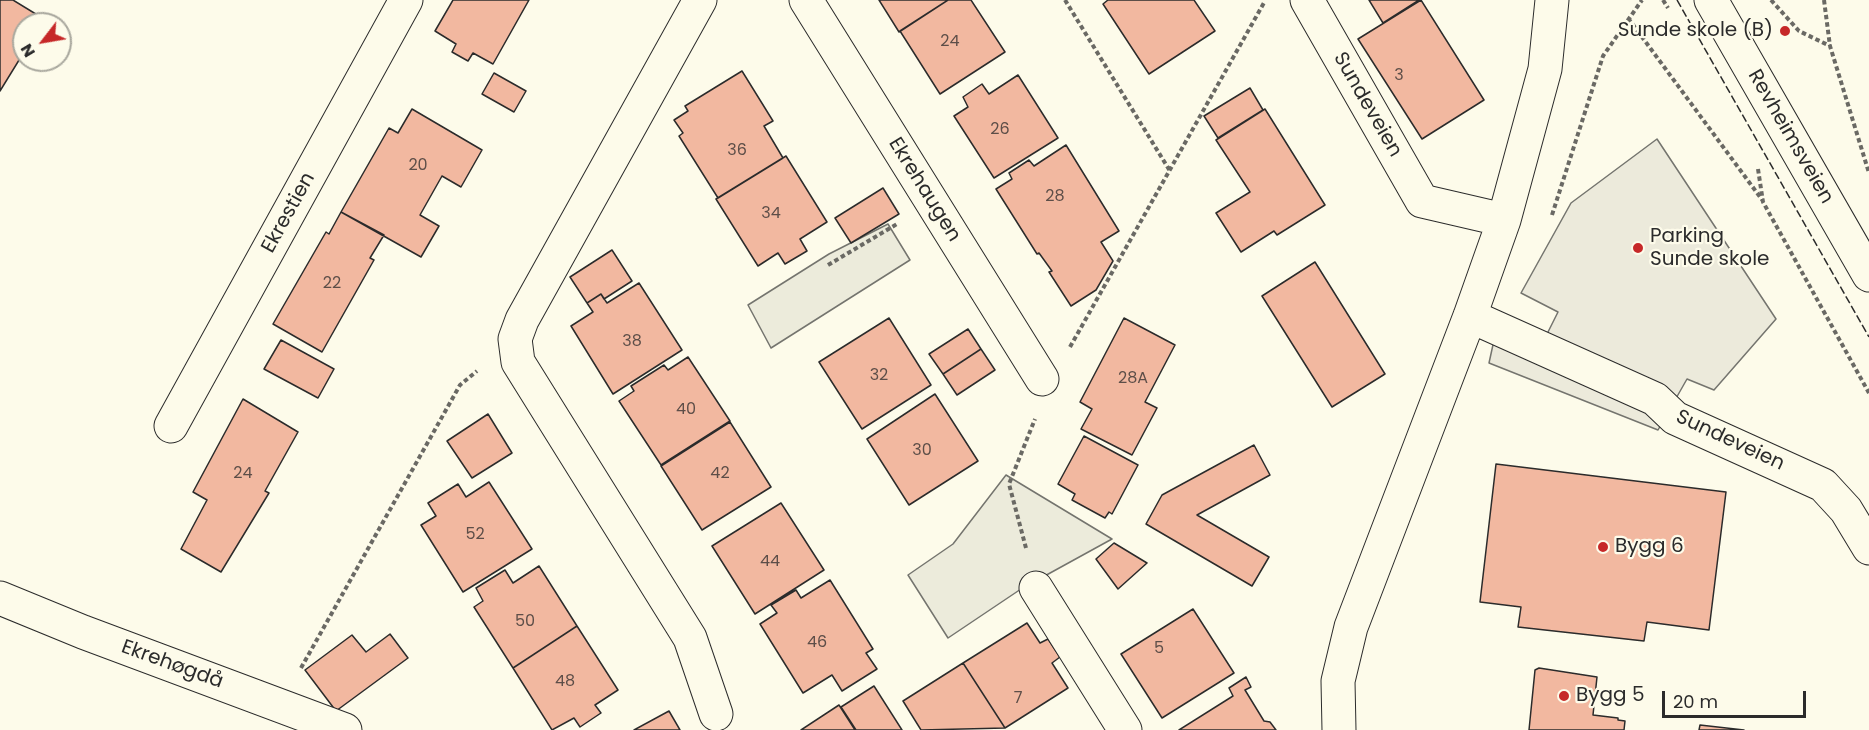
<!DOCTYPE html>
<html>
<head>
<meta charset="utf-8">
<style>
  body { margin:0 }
  #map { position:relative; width:1869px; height:730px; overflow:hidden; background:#fdfbea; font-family:Poppins,sans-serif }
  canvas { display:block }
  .north { position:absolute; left:12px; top:12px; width:60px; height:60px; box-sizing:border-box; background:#fdfbea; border:2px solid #a9a89e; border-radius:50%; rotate:239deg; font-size:16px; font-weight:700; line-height:24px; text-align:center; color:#2b2b2b }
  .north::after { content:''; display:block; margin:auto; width:21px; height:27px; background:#c62828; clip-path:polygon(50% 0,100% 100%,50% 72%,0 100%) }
  .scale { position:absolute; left:1662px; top:691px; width:144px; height:27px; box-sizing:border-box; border:3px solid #2b2b2b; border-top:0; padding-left:8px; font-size:18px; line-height:21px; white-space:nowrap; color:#2b2b2b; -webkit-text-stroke:4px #fdfbea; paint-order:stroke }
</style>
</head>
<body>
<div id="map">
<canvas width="1869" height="730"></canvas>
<div class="north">N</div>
<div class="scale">20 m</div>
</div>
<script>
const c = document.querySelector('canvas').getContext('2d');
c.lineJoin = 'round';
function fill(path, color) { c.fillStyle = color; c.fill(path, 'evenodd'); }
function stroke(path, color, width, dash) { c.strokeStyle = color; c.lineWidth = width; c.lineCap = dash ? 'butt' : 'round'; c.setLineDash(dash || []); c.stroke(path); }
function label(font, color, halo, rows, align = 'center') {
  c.font = font + ' Poppins,sans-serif'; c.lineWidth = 4.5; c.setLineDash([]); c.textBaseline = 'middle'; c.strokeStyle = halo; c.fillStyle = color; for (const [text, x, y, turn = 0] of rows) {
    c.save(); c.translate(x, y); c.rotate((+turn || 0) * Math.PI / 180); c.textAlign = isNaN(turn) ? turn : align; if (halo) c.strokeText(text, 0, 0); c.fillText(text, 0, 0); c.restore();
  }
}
const green = new Path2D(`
  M 888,224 L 910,260 L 771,348 L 748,305 L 829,254 Z
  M 1006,475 L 1112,539 L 1021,589 L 948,638 L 908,575 L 953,544 Z`);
fill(green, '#ecebdb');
stroke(green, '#74746e', 1.5);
const parking = new Path2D(`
  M 1657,139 L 1776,319 L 1714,390 L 1687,379 L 1658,430 L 1489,363 L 1496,331 L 1539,350 L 1558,312 L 1521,293 L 1571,203 Z`);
fill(parking, '#eceadb');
stroke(parking, '#74746e', 1.5);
const building = new Path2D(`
  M 0,0 L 13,0 L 44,19 L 41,24 L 24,24 L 24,52 L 0,91 Z
  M 453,0 L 529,0 L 493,64 L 473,53 L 468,61 L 452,52 L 456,44 L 435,31 Z
  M 879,0 L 948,0 L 899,32 Z
  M 948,0 L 971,0 L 1005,52 L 940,94 L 900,31 Z
  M 1108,0 L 1194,0 L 1215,31 L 1149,74 L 1103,4 Z
  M 1369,0 L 1419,0 L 1383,23 Z
  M 1421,0 L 1484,100 L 1422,139 L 1358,39 Z
  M 742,71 L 773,121 L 764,126 L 783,158 L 718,198 L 679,136 L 683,133 L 674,120 L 688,111 L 685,106 Z
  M 494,73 L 526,91 L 514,112 L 482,94 Z
  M 1018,75 L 1058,138 L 994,178 L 954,116 L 968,107 L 963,97 L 982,84 L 989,94 Z
  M 1250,88 L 1263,110 L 1218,138 L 1204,116 Z
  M 412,109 L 482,150 L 461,187 L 442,176 L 420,215 L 439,226 L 421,257 L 341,212 L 389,128 L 398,133 Z
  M 1265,109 L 1325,205 L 1277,235 L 1274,231 L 1241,252 L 1216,213 L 1250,192 L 1216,140 Z
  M 1066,145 L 1119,231 L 1101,242 L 1113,261 L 1096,290 L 1071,306 L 1049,272 L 1052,271 L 1039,253 L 1037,254 L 996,189 L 1012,179 L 1009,173 L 1029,160 L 1034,166 Z
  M 786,156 L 827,222 L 800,239 L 807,251 L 785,264 L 778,253 L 758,266 L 716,199 Z
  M 883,188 L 899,214 L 851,243 L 835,218 Z
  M 341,212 L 384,235 L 370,258 L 374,260 L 322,352 L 273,324 L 326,232 L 329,234 Z
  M 612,250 L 632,281 L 604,299 L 601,294 L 587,303 L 570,277 Z
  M 1315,262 L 1385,374 L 1332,407 L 1262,296 Z
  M 639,283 L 682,350 L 613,394 L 571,326 L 593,312 L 587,303 L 601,294 L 607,303 Z
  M 889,318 L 931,385 L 862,429 L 819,362 Z
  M 1124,318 L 1175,345 L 1145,402 L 1157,408 L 1132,455 L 1081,429 L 1092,409 L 1080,402 Z
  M 968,329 L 981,349 L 943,374 L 929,354 Z
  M 281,340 L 334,369 L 318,398 L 264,369 Z
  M 981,349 L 995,370 L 957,395 L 943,374 Z
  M 688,357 L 730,421 L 661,465 L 619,401 L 634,391 L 631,386 L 664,365 L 668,370 Z
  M 935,394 L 978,461 L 909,505 L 867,439 Z
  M 243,399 L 298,432 L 265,491 L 269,493 L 221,572 L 181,549 L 207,500 L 193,492 Z
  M 488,414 L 512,453 L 472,478 L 447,441 Z
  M 730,422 L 771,487 L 702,530 L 661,466 Z
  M 1084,436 L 1138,465 L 1112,514 L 1109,512 L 1105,518 L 1072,500 L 1075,494 L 1058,484 Z
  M 1254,445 L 1270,475 L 1197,515 L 1269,557 L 1252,586 L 1146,524 L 1162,495 Z
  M 1496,464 L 1726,492 L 1709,630 L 1647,622 L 1644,641 L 1518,627 L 1521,607 L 1480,602 Z
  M 489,482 L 532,549 L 463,592 L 421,525 L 436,516 L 428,503 L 458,484 L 466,497 Z
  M 781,503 L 824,570 L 755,614 L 712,546 Z
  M 1114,543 L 1147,563 L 1118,589 L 1096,559 Z
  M 539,566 L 577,626 L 513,668 L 474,607 L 483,601 L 476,588 L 505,570 L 513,583 Z
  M 830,580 L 873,649 L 866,653 L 877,669 L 842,691 L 832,675 L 803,693 L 760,624 L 777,613 L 771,605 L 796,590 L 801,598 Z
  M 1193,609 L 1234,673 L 1162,718 L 1121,654 Z
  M 1027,623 L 1040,643 L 1048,639 L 1060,657 L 1052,663 L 1068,688 L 1005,728 L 963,663 Z
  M 577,626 L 618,690 L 595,705 L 601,713 L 580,727 L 574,718 L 552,730 L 513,668 Z
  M 390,634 L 408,658 L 336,711 L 305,670 L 352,635 L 366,652 Z
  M 963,663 L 1005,728 L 921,730 L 903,701 Z
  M 1539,668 L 1597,677 L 1593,715 L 1618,718 L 1618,720 L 1625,721 L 1624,730 L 1529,730 L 1535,670 Z
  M 1246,677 L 1251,687 L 1245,690 L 1264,721 L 1270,722 L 1276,730 L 1179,730 L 1233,696 L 1229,688 Z
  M 874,686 L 902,730 L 856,730 L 841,707 Z
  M 839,705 L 855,730 L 801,730 Z
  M 669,711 L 680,730 L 634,730 Z
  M 1700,725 L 1744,730 L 1699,730 Z`);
fill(building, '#f2b8a0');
stroke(building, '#2b2b2b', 1.5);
const minor = new Path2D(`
  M 700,0 L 522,320 L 515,339 L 518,362 L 690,638 L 716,714
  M 806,0 L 1042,379
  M 1307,0 L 1422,201 L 1504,220
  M 1470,316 L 1655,399 L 1675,418 L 1823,485 L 1846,510 L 1869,548
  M 171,426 L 406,0
  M 1036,588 L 1125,730
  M 0,598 L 83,632 L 345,730
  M 1339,730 L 1338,681 L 1351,627 L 1470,316 L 1504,220 L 1545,69 L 1552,0`);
const major = new Path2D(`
  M 1711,0 L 1869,275`);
stroke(minor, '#2b2b2b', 35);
stroke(major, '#2b2b2b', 35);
stroke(new Path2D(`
  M 1065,0 L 1170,171
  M 1663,0 L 1668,8
  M 1771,0 L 1799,31 L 1830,46 L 1869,173
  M 1824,0 L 1830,46
  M 1628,18 L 1763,201
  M 1758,169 L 1763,202 L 1869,393
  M 1552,215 L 1603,56 L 1642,0
  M 828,265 L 897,224
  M 1070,347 L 1265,1
  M 1026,548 L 1009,484 L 1035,419
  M 301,668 L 460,385 L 477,371`), '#6a6964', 4, [4.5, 3]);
stroke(minor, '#fdfbea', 33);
stroke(major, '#fdfbea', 33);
stroke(new Path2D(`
  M 1677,0 L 1869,337`), '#2b2b2b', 1.5, [8, 3]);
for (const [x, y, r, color] of [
  [1785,31,6,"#c62828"],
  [1638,248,6,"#c62828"],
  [1603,547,6,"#c62828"],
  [1564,696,6,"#c62828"]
]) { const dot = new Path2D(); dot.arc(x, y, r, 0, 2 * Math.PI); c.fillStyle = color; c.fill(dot); stroke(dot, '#fdfbea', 2); }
label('16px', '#5d4e48', null, [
  ["24",950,42],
  ["3",1399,76],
  ["26",1000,130],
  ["36",737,151],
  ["20",418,166],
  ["28",1055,197],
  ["34",771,214],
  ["22",332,284],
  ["38",632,342],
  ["32",879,376],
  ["28A",1133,379],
  ["40",686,410],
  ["30",922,451],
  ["24",243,474],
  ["42",720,474],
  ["52",475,535],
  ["44",770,562],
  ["50",525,622],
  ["46",817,643],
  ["5",1159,649],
  ["48",565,682],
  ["7",1018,699]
]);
label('20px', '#2b2b2b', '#fdfbea', [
  ["Sunde skole (B)",1773,31,"right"],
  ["Parking",1650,237],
  ["Sunde skole",1650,260],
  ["Bygg 6",1615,547],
  ["Bygg 5",1576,696]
], 'left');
label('20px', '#2b2b2b', '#fdfbea', [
  ["Sundeveien",1367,105,60],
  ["Revheimsveien",1790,137,60],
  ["Ekrehaugen",924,190,58],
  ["Ekrestien",289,213,-61],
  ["Sundeveien",1730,441,25],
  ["Ekrehøgdå",172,665,20]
]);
</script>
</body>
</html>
